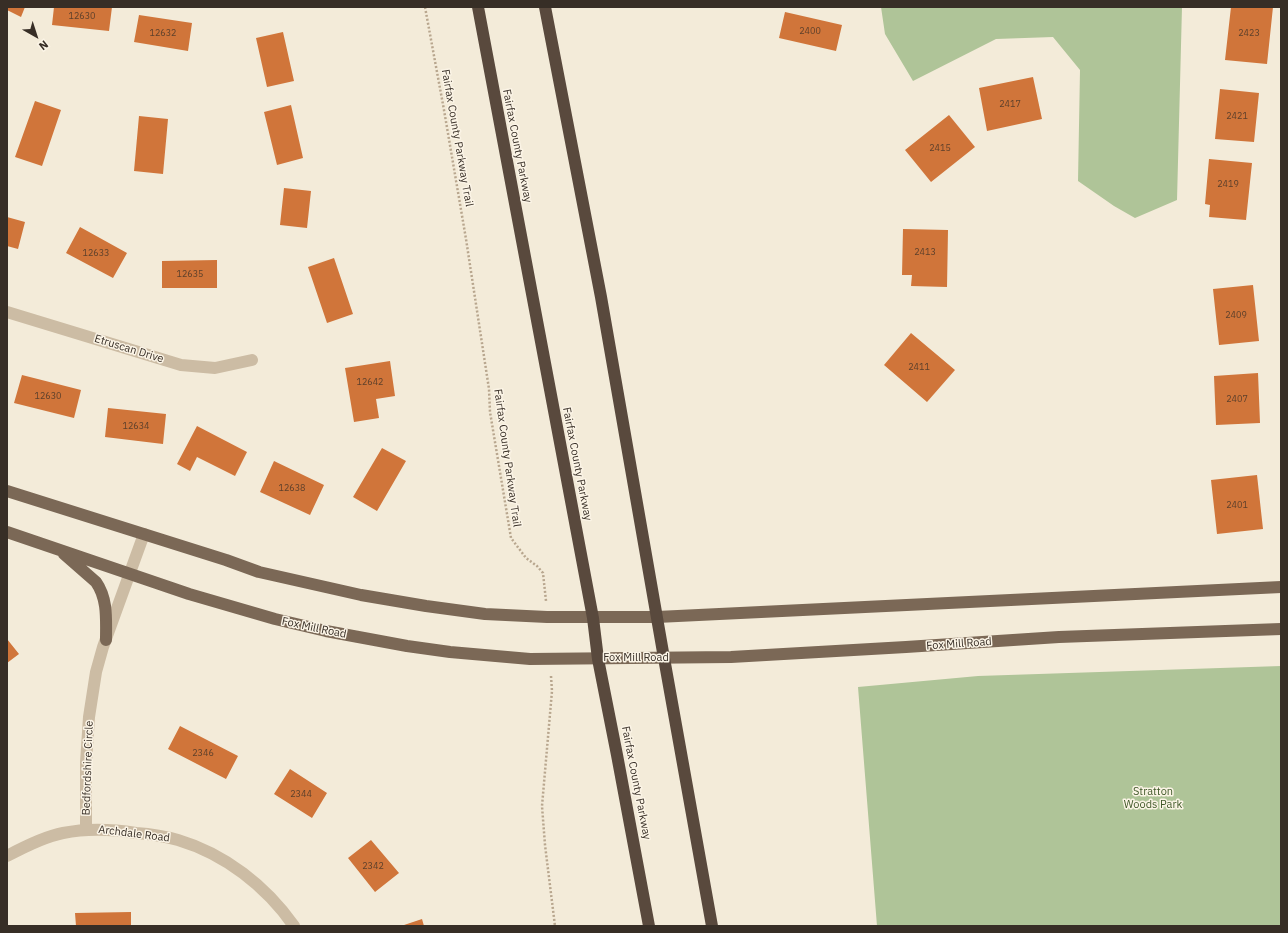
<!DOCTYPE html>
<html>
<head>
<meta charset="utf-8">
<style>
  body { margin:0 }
  #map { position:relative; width:1288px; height:933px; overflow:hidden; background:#f3ebd9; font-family:"IBM Plex Sans",sans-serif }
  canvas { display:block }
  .frame { position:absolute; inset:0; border:8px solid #372e26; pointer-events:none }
  .north { position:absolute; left:16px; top:16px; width:40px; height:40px; -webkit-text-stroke:3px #fbf4e6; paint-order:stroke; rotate:141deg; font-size:11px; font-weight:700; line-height:16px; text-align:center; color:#372e26 }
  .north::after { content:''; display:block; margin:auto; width:14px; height:18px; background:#372e26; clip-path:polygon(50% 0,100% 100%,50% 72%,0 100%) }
</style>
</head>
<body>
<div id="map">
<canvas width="1288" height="933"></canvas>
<div class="frame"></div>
<div class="north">N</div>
</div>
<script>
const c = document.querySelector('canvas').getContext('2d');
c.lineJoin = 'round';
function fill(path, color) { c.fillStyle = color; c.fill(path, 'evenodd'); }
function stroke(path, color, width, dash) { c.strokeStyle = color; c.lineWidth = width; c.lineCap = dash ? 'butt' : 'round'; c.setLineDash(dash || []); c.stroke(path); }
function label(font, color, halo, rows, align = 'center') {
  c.font = font + ' "IBM Plex Sans",sans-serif'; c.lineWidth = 3; c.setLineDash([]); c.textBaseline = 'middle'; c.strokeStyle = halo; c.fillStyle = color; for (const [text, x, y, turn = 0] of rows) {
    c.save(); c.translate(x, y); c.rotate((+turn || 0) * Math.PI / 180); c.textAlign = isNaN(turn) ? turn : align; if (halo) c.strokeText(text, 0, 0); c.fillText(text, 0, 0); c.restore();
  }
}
fill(new Path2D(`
  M 881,7 L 1182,7 L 1177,200 L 1135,218 L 1114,206 L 1078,181 L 1080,70 L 1053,37 L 996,39 L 913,81 L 885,34 Z
  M 1281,666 L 1281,926 L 877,926 L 858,687 L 978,676 Z`), '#afc498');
fill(new Path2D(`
  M 7,7 L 25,7 L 21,17 L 7,10 Z
  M 54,7 L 112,7 L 109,31 L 52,25 Z
  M 1231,7 L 1273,7 L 1267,64 L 1225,60 Z
  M 785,12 L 842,25 L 836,51 L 779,38 Z
  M 139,15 L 192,23 L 188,51 L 134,42 Z
  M 283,32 L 294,81 L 267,87 L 256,38 Z
  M 1033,77 L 1042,119 L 987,131 L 979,88 Z
  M 1220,89 L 1259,93 L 1254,142 L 1215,139 Z
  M 35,101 L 61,110 L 42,166 L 15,157 Z
  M 291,105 L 303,158 L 277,165 L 264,112 Z
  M 949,115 L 975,147 L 931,182 L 905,150 Z
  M 139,116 L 168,119 L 163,174 L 134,171 Z
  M 1209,159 L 1252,163 L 1246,220 L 1209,217 L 1210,205 L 1205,204 Z
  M 284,188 L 311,191 L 307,228 L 280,225 Z
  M 7,217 L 25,222 L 18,249 L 7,246 Z
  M 80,227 L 127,253 L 113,278 L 66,253 Z
  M 903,229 L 948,230 L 947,287 L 911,286 L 912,275 L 902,275 Z
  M 334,258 L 353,314 L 327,323 L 308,267 Z
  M 217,260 L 217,288 L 162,288 L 162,261 Z
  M 1253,285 L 1259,341 L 1219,345 L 1213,289 Z
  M 911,333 L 955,370 L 927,402 L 884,365 Z
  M 390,361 L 395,396 L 376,399 L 379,418 L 354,422 L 345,368 Z
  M 1258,373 L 1260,423 L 1216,425 L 1214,376 Z
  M 22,375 L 81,390 L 74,418 L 14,403 Z
  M 108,408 L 166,414 L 163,444 L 105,437 Z
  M 197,426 L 247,452 L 235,476 L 197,457 L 190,471 L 177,464 Z
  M 382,448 L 406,461 L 377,511 L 353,497 Z
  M 274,461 L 324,485 L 310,515 L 260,492 Z
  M 1257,475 L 1263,529 L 1217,534 L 1211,480 Z
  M 7,639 L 19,654 L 7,663 Z
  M 180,726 L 238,756 L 226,779 L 168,749 Z
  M 290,769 L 327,793 L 312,818 L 274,794 Z
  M 371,840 L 399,873 L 375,892 L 348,858 Z
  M 131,912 L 131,926 L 76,926 L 75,913 Z
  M 422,919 L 424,926 L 401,926 Z`), '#d0753a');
stroke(new Path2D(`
  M 425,7 L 444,110 L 466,239 L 489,389 L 490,412 L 511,538 L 526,558 L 537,566 L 543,573 L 546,601
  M 551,676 L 552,691 L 542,806 L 545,845 L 555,926`), '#b8a68e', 2.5, [2, 2]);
stroke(new Path2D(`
  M 7,312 L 181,365 L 215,368 L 252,360
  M 86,829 L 86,763 L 89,717 L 96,672 L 103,647 L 144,534
  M 7,856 C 22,848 47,836 63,833 C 88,828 111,829 136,833 C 150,834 164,836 178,840 C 225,854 266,886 294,926`), '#ccbca4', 12);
stroke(new Path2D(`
  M 7,491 L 226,560 L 259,572 L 361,595 L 426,606 L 485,614 L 547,617 L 657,617 L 1281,587
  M 7,532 L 189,594 L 275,619 L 326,631 L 407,646 L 450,652 L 530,659 L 731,657 L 906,647 L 1059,637 L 1281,629
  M 64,554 L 96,582 C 108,599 106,620 106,640`), '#7b6856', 12);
stroke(new Path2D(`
  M 478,7 L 593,618 L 598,659 L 617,755 L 649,926
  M 545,7 L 601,297 L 664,658 L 712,926`), '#59493d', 12);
label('9px', '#5d402b', null, [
  ["12630",82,16],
  ["2400",810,31],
  ["12632",163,33],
  ["2423",1249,33],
  ["2417",1010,104],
  ["2421",1237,116],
  ["2415",940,148],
  ["2419",1228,184],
  ["2413",925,252],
  ["12633",96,253],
  ["12635",190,274],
  ["2409",1236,315],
  ["2411",919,367],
  ["12642",370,382],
  ["12630",48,396],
  ["2407",1237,399],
  ["12634",136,426],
  ["12638",292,488],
  ["2401",1237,505],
  ["2346",203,753],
  ["2344",301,794],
  ["2342",373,866]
]);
label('11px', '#372e26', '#fbf4e6', [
  ["Fairfax County Parkway Trail",457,138,80],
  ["Fairfax County Parkway",517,146,79],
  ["Etruscan Drive",129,349,17],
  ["Fairfax County Parkway Trail",507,458,82],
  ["Fairfax County Parkway",577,464,79],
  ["Fox Mill Road",314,628,12],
  ["Fox Mill Road",959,644,-4],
  ["Fox Mill Road",636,658],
  ["Bedfordshire Circle",88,768,-88],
  ["Fairfax County Parkway",636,783,79],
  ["Archdale Road",134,834,7]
]);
label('11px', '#3f5828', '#fbf4e6', [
  ["Stratton",1153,792],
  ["Woods Park",1153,805]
]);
</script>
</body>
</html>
